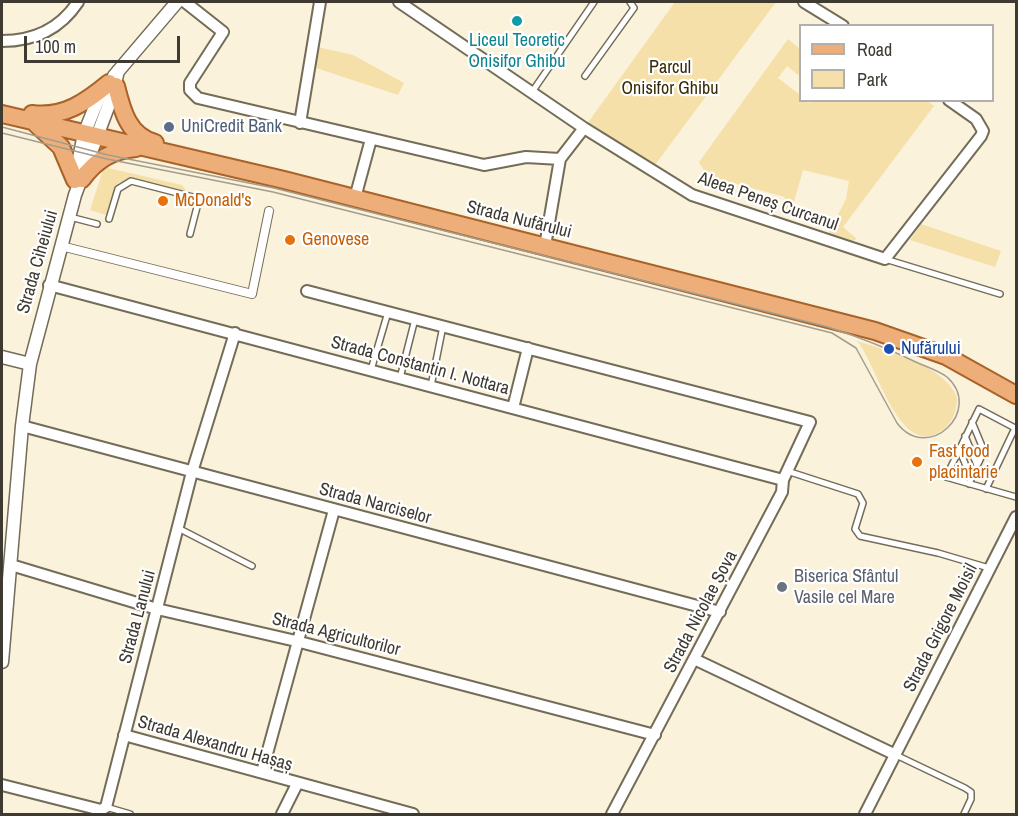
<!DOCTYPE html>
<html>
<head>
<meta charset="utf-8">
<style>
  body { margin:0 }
  #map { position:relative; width:1018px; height:816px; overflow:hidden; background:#fbf2dc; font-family:"Archivo Narrow",sans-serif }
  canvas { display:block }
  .frame { position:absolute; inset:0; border:3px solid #3e3a31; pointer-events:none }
  .legend { position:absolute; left:799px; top:24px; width:195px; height:78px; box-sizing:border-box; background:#fff; border:2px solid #b2b0ad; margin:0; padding:8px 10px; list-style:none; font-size:18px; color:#3e3a31 }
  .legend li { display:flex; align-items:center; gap:12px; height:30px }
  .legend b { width:30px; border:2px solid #b2b0ad }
  .scale { position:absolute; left:24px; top:36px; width:156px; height:27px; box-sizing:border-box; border:3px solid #3e3a31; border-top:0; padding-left:8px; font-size:18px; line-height:21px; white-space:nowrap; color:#3e3a31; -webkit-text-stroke:4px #fff; paint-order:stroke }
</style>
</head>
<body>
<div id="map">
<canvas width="1018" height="816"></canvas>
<div class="frame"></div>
<ul class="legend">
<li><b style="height:8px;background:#eeae7a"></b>Road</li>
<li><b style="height:16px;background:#f5e0aa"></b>Park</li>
</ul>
<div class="scale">100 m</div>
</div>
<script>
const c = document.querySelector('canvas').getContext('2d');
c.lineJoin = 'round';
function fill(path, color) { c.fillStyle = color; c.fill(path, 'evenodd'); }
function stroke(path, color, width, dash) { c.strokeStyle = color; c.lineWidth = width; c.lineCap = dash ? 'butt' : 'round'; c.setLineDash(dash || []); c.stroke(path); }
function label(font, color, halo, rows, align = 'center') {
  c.font = font + ' "Archivo Narrow",sans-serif'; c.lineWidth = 4.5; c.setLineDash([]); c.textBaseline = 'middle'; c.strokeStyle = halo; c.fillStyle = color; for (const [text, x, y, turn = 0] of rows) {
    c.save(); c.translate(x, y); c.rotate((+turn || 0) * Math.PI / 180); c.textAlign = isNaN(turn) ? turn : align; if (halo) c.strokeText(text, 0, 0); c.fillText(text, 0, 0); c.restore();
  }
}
fill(new Path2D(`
  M 675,2 L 776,2 L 652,169 L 584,128 Z
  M 788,39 L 800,49 L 800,73 L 798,75 L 787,66 L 778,78 L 800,95 L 800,100 L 810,103 L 812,100 L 926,100 L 934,106 L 843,227 L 857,239 L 850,242 L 827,236 L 846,199 L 849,181 L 803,170 L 790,216 L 781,213 L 785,197 L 707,176 L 699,162 Z
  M 313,46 L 353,55 L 404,83 L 398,95 L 310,66 Z
  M 104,167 L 182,185 L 187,192 L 130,179 L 118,183 L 109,216 L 90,210 Z
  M 921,224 L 1001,251 L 995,267 L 910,240 Z
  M 857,341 C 885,350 948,367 957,398 C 957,409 954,419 946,427 C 901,468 877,363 857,341 Z`), '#f5e0aa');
const service = new Path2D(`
  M 585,76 L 634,8 L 630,2
  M 532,92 L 594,2
  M 70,217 L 97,224
  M 109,219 L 118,189 L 131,181 L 193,197 L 197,207 L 190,234
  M 885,259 L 1000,294
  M 371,370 L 388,312
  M 400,378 L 415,319
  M 431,386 L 443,326
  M 972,422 L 984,451 L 978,464
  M 965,436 L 977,465 L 969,484
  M 959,448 L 971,479
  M 787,471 L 858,494 L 863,503 L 855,529 L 860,536 L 938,553 L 989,568
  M 986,489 L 1015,428 L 979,409 L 946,477 L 1016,497
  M 178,528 L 252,566
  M 896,755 L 965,788 L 971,792 L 971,799 L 964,814
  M 106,807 L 130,814`);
const pedestrian = new Path2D(`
  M 61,246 L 252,294 L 269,211`);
const minor = new Path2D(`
  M 185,2 L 223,32 L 190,83 L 190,90 L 198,98 L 484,165 L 526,157 L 560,159
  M 399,2 L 584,128 L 692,195 L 885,259 L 981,136 L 983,131 L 976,119 L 949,100
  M 804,2 L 843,26
  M 2,41 C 34,41 60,29 78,2
  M 300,123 L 320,2
  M 355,198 L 371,139
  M 545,246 L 560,159 L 584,128
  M 49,285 L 783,480
  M 307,291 L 810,422 L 783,480 L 782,492 L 612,814
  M 513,408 L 528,348
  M 22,426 L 720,612
  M 11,565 L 157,609 L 296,641 L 655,735
  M 694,659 L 896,755
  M 124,735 L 413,814
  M 262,772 L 334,510
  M 2,785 L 101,810 L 106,807 L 192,472 L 235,333
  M 282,814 L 297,784
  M 865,814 L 1016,517`);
const tertiary = new Path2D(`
  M 114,76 L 177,2
  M 75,178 L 84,134 L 101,92
  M 2,357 L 30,364
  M 2,662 L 22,426 L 30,364 L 75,195 L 111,99 L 118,71`);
const primary = new Path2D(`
  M 116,86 C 122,110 128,136 155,143
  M 2,114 L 284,180 L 875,331 L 946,356 L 1016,395
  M 32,114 C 64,118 86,102 109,83
  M 36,124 L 61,147 L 75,180
  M 82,179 C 96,160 112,150 136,148`);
stroke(service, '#736c58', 8);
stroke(pedestrian, '#736c58', 10);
stroke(minor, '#736c58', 14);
stroke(tertiary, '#736c58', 15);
stroke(primary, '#a96227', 20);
stroke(service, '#fff', 5);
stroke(pedestrian, '#fff', 8);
stroke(minor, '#fff', 10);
stroke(tertiary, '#fff', 12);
stroke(primary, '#eeae7a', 16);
stroke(new Path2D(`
  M 2,127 L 108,155 L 274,188 L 828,327 C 859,337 889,349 918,363 C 927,367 939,371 947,377 C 984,410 928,464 897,423 L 856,348 L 832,333 L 273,192 L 107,159 L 2,133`), '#a39d8d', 1.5);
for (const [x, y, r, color] of [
  [517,21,6,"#0f9aa8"],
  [169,127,6,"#5c6f8a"],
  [163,201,6,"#e8710a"],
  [290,240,6,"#e8710a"],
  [889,349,6,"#1a4fb4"],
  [917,462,6,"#e8710a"],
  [782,587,6,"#6b7280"]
]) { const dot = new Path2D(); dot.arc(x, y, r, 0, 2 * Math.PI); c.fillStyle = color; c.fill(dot); stroke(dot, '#fff', 2); }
label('18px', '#0d838f', '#fff', [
  ["Liceul Teoretic",517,41],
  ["Onisifor Ghibu",517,62]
]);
label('18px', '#372a04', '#fff', [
  ["Parcul",670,68],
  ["Onisifor Ghibu",670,89]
]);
label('18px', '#4e5e75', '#fff', [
  ["UniCredit Bank",181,127]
], 'left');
label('18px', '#c56008', '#fff', [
  ["McDonald's",175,201],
  ["Genovese",302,240],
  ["Fast food",929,452],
  ["placintarie",929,473]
], 'left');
label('18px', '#3e3a31', '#fff', [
  ["Aleea Peneș Curcanul",768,202,19],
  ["Strada Nufărului",519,220,14],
  ["Strada Ciheiului",38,262,-74],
  ["Strada Constantin I. Nottara",420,366,15],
  ["Strada Narciselor",375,504,15],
  ["Strada Nicolae Șova",701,612,-62],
  ["Strada Lanului",138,617,-75],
  ["Strada Grigore Moisil",941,628,-63],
  ["Strada Agricultorilor",336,635,14],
  ["Strada Alexandru Hașaș",215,744,16]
]);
label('18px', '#164399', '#fff', [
  ["Nufărului",901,349]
], 'left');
label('18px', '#5b616d', '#fff', [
  ["Biserica Sfântul",794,577],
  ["Vasile cel Mare",794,598]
], 'left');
</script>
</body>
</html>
